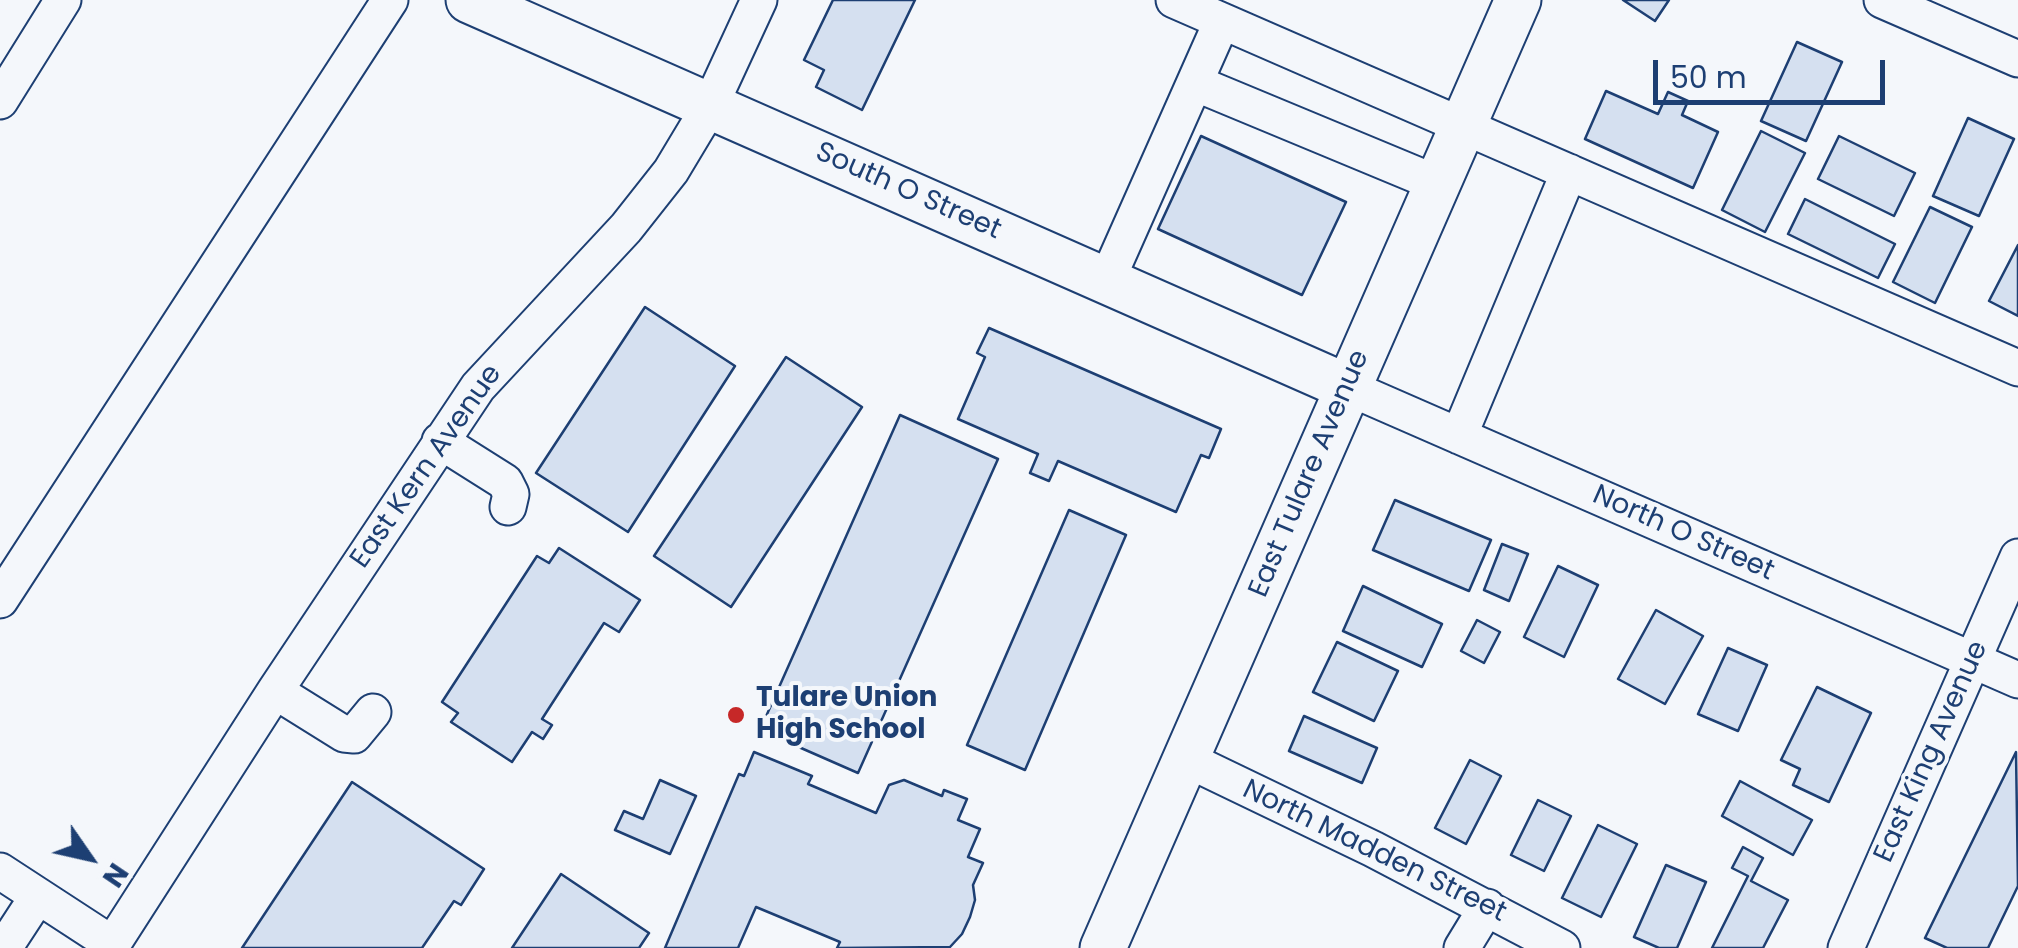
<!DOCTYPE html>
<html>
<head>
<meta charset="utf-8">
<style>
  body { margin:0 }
  #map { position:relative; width:2018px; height:948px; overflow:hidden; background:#f4f7fb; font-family:Poppins,sans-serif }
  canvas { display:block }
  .north { position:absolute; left:40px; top:808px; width:100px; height:100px; -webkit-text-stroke:8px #f4f7fb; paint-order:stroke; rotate:124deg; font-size:28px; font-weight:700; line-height:40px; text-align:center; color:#1d3f73 }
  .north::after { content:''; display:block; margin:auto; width:35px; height:45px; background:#1d3f73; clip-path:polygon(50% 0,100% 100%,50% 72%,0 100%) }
  .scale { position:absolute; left:1653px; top:60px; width:232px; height:45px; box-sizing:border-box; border:5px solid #1d3f73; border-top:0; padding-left:12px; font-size:30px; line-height:35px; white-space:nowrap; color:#1d3f73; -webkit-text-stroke:8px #f4f7fb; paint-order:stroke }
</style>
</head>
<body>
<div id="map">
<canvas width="2018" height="948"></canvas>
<div class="north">N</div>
<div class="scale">50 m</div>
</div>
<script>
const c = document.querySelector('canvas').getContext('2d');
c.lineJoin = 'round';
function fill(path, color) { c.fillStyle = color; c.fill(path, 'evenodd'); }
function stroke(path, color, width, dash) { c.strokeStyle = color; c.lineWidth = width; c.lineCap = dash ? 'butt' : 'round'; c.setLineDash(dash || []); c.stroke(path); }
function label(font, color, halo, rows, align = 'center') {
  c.font = font + ' Poppins,sans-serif'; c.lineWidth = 8; c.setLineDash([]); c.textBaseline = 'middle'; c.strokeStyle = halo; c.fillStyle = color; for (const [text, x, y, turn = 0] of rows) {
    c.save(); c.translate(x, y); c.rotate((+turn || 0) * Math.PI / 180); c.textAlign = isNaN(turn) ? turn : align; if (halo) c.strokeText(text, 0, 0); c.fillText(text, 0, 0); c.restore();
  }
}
const building = new Path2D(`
  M 833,0 L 915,0 L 862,110 L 816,87 L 824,70 L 804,60 Z
  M 1623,0 L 1669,0 L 1655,21 Z
  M 1797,42 L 1842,62 L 1806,141 L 1761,121 Z
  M 1606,91 L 1658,114 L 1668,92 L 1688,101 L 1682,115 L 1718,132 L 1693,188 L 1585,139 Z
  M 1968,118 L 2014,139 L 1979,216 L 1933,196 Z
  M 1761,131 L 1805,153 L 1765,232 L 1722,210 Z
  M 1201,136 L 1346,202 L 1302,295 L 1158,229 Z
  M 1839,136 L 1915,173 L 1894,216 L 1818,179 Z
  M 1805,199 L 1895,244 L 1878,278 L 1788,234 Z
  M 1930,207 L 1972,227 L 1935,303 L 1893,282 Z
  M 2018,245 L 2018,316 L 1989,301 Z
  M 645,307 L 735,366 L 628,532 L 536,473 Z
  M 989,328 L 1221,429 L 1209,458 L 1201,455 L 1176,512 L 1058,461 L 1049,481 L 1030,473 L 1038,454 L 958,419 L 985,357 L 977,353 Z
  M 786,357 L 862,407 L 731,607 L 654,556 Z
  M 900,415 L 998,459 L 858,773 L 760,730 Z
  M 1395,500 L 1491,540 L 1469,591 L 1373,550 Z
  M 1069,510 L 1126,535 L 1025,770 L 967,745 Z
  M 1502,544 L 1528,554 L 1509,601 L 1484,590 Z
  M 559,548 L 640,600 L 619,632 L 604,623 L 542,719 L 552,725 L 543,739 L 532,732 L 512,762 L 451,722 L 458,713 L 442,702 L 537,556 L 549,563 Z
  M 1558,566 L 1598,585 L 1564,657 L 1524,637 Z
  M 1363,586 L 1442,624 L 1422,667 L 1343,631 Z
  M 1656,610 L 1703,636 L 1665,704 L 1618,679 Z
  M 1477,620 L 1500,632 L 1484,663 L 1461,651 Z
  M 1337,642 L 1398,671 L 1374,721 L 1313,692 Z
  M 1728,648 L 1767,665 L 1738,731 L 1698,714 Z
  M 1817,687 L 1871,713 L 1829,802 L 1793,785 L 1800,769 L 1781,760 Z
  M 1304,716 L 1377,748 L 1362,783 L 1289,751 Z
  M 754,752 L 812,776 L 808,784 L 876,813 L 889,785 L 904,780 L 942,796 L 944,790 L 967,799 L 958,820 L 980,829 L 968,857 L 983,863 L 973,885 L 975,900 L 970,917 L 962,934 L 950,947 L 837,948 L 840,942 L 756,907 L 738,948 L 665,948 L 739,774 L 744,776 Z
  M 2016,752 L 2018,886 L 1988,948 L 1947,948 L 1925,938 Z
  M 1470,760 L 1501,776 L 1466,844 L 1435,828 Z
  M 660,780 L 696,796 L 670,854 L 615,830 L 624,811 L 643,819 Z
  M 1740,781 L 1812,820 L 1793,855 L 1722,816 Z
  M 352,782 L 484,869 L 461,905 L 454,901 L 422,948 L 242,948 Z
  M 1538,800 L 1571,816 L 1544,871 L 1511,855 Z
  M 1598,825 L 1637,844 L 1601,917 L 1562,898 Z
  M 1743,847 L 1763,858 L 1751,881 L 1788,900 L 1763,948 L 1712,948 L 1748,876 L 1732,868 Z
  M 1666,865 L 1706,882 L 1677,948 L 1659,948 L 1634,937 Z
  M 561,874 L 649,933 L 639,948 L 512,948 Z`);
fill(building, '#d5e0f0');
stroke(building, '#1d3f73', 2.5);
const minor = new Path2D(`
  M 1174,0 L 2018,368
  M 1882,0 L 2018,59
  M 1195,83 L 1436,183
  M 0,101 L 63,0
  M 1107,280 L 1222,21
  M 1347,387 L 2018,680
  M 1459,436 L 1569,172
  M 440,441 L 505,482 L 511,494 L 508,507
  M 0,600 L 390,0
  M 275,691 L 344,734 L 354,735 L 373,712
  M 1186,759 L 1373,849 L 1562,948
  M 0,871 L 112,944
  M 4,948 L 38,896
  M 110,948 L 275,691 L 478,387 L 626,228 L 671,171 L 710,106 L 759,0
  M 1462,948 L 1487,907
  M 1846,948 L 2018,557`);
const major = new Path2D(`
  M 469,0 L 1347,387
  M 1103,948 L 1518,0`);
stroke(minor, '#1d3f73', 39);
stroke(major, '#1d3f73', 49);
stroke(minor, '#f4f7fb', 35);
stroke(major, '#f4f7fb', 45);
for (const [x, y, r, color] of [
  [736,715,10,"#c62828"]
]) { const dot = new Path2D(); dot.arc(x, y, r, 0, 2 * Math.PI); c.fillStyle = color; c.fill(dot); stroke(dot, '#f4f7fb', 4); }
label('28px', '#1d3f73', '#f4f7fb', [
  ["South O Street",908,192,24],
  ["East Kern Avenue",427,467,-55],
  ["East Tulare Avenue",1310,474,-67],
  ["North O Street",1683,534,24],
  ["East King Avenue",1932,752,-66],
  ["North Madden Street",1374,852,26]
]);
label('bold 28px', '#1d3f73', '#f4f7fb', [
  ["Tulare Union",756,699],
  ["High School",756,731]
], 'left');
</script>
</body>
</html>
